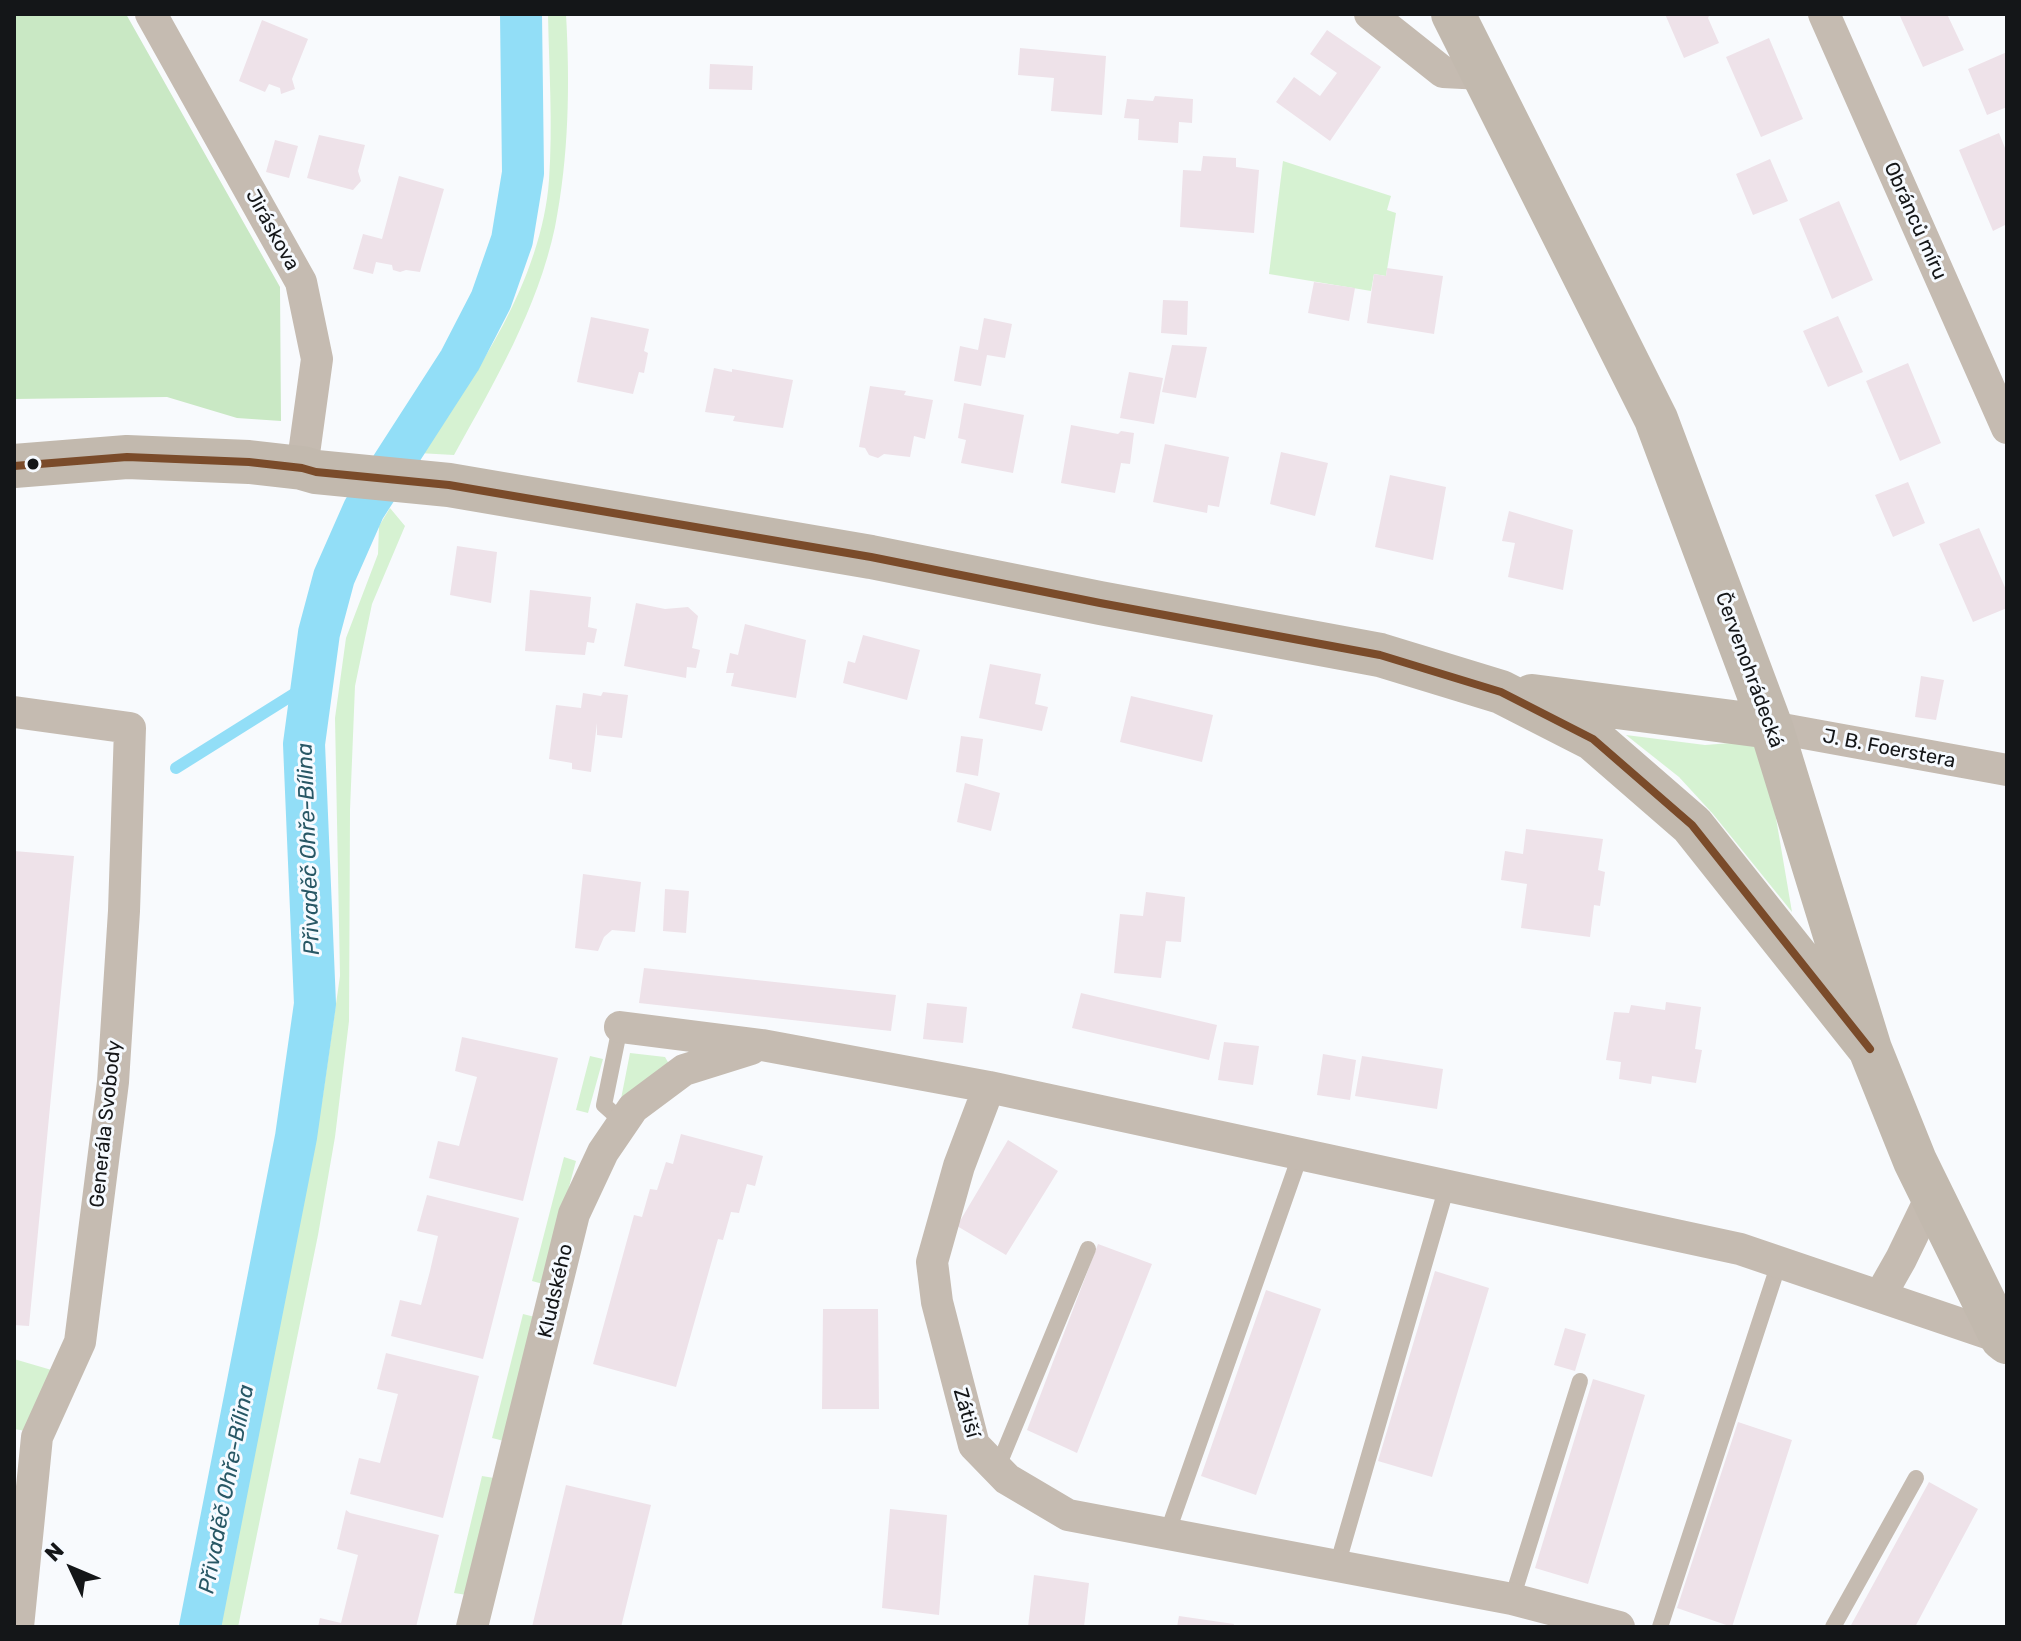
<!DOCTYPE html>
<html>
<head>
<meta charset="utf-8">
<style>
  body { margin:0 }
  #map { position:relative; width:2021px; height:1641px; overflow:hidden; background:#f8fafd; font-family:Rubik,sans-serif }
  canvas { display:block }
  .frame { position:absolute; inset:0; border:16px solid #141618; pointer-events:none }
  .north { position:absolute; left:32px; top:1529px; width:80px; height:80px; -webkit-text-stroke:6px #f6faff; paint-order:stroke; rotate:314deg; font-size:22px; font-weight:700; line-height:32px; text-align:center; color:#141618 }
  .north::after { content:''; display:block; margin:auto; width:28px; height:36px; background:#141618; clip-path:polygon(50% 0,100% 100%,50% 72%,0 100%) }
</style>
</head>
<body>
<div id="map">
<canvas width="2021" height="1641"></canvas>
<div class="frame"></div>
<div class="north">N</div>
</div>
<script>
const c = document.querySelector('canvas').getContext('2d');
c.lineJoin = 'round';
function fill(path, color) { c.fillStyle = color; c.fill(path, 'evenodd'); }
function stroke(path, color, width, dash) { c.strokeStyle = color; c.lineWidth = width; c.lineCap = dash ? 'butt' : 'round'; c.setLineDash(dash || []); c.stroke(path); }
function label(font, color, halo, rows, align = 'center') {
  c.font = font + ' Rubik,sans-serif'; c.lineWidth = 6; c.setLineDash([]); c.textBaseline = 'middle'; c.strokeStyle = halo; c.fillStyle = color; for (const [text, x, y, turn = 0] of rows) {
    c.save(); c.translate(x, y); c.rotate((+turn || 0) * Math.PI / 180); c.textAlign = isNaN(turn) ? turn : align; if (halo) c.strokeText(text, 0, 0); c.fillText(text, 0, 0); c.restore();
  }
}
fill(new Path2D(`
  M 548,14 L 566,14 C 570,85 569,156 555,227 C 538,308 494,383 454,455 L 418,453 C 477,378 542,278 549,180 C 553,125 549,69 548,14 Z
  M 1283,161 L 1391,196 L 1387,210 L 1396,213 L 1386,276 L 1374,274 L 1371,291 L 1269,274 Z
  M 390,508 L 405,526 L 372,604 L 355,686 L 350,810 L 349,1021 L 335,1137 L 318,1235 L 238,1627 L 219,1627 L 322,1101 L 340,976 L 335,718 L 346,638 L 378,554 L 379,526 Z
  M 1626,735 L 1705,745 L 1731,743 L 1756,746 L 1770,783 L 1792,912 L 1713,814 L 1679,777 Z
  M 630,1053 L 665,1057 L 669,1064 L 621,1099 Z
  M 590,1056 L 603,1059 L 588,1113 L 576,1110 Z
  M 564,1157 L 576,1161 L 543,1284 L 532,1281 Z
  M 523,1314 L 535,1317 L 504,1441 L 492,1438 Z
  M 14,1359 L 55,1371 L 26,1431 L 14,1429 Z
  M 482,1476 L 494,1478 L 467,1595 L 454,1593 Z`), '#d6f2d2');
fill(new Path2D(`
  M 14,14 L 126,14 L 280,287 L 281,421 L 237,418 L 167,397 L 14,399 Z`), '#c9e8c4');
stroke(new Path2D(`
  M 176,768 L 310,684`), '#92def7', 12);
stroke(new Path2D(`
  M 200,1627 L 296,1137 L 315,1004 L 304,744 L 319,633 L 334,577 L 364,509 L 460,360 L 491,300 L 512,240 L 523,173 L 521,14`), '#92def7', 42);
fill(new Path2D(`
  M 1665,14 L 1710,14 L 1708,18 L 1719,43 L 1684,58 Z
  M 1899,14 L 1947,14 L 1964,50 L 1923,67 Z
  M 262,20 L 308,39 L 292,79 L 295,89 L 281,94 L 280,88 L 269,84 L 265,92 L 239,81 Z
  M 1327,30 L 1381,67 L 1330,141 L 1276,102 L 1294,77 L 1320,96 L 1337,73 L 1310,54 Z
  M 1769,38 L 1803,119 L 1761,137 L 1726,57 Z
  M 1020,48 L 1106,56 L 1102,115 L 1051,111 L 1054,78 L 1018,75 Z
  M 2007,52 L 2007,107 L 1987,115 L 1968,69 Z
  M 710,64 L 753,66 L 752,90 L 709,89 Z
  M 1155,96 L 1193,99 L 1192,123 L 1179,122 L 1178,143 L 1138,140 L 1139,119 L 1124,118 L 1127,99 L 1153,101 Z
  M 1999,133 L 2007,153 L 2007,224 L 1993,231 L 1959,150 Z
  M 319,135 L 365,145 L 358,171 L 361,181 L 353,190 L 307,178 Z
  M 275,140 L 298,146 L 289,178 L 266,172 Z
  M 1203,156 L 1236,158 L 1236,167 L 1259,170 L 1254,233 L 1180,227 L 1183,170 L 1201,171 Z
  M 1770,159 L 1788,201 L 1753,215 L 1736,174 Z
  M 399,176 L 444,189 L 420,272 L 406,270 L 400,272 L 393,270 L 392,265 L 376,262 L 373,274 L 353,269 L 363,234 L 382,239 Z
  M 1839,201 L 1873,280 L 1832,299 L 1799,219 Z
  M 1387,268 L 1443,276 L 1434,334 L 1367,323 L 1374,274 L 1386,276 Z
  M 1314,282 L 1355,288 L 1349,321 L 1308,313 Z
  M 1163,300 L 1188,301 L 1187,335 L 1161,333 Z
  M 1838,316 L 1863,372 L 1828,387 L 1803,331 Z
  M 591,317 L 649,329 L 644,351 L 648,353 L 644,373 L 639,372 L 633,394 L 577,382 Z
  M 984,318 L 1012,324 L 1005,358 L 987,355 L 981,386 L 954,381 L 960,346 L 978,350 Z
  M 1172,345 L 1207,347 L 1196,398 L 1162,392 Z
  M 1908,363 L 1941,443 L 1900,461 L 1866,381 Z
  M 714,368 L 732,372 L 732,369 L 793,380 L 783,428 L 733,421 L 735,416 L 705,412 Z
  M 1129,372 L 1163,378 L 1154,424 L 1120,418 Z
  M 870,386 L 906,391 L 904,395 L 933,400 L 925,439 L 914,436 L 910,457 L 884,454 L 878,458 L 869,455 L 865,448 L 859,447 Z
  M 964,403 L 1024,415 L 1013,473 L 961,463 L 966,440 L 958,438 Z
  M 1071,425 L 1118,434 L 1121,431 L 1134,433 L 1130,464 L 1121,463 L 1115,493 L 1061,483 Z
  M 1165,444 L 1229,457 L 1219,507 L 1208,505 L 1207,513 L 1153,502 Z
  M 1281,452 L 1328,463 L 1315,516 L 1270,504 Z
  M 1390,475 L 1446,487 L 1433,560 L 1375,547 Z
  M 1908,482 L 1925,523 L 1893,537 L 1875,495 Z
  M 1509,511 L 1573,530 L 1563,590 L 1508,577 L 1515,543 L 1502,541 Z
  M 1979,528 L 2007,592 L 2007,608 L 1973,622 L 1939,544 Z
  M 457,546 L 497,552 L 491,603 L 450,595 Z
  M 530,590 L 591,597 L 588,627 L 597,629 L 594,643 L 587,642 L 585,655 L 525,651 Z
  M 636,603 L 665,609 L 688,607 L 698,616 L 692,648 L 700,650 L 696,668 L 687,667 L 686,678 L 624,666 Z
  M 745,624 L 806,640 L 796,698 L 731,686 L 734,673 L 726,673 L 730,653 L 738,655 Z
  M 863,635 L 920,650 L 907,700 L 843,683 L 848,661 L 855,663 Z
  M 990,664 L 1041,674 L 1035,704 L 1048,707 L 1042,731 L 979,718 Z
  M 1921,676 L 1944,680 L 1936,720 L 1915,717 Z
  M 603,692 L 628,695 L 622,738 L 597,735 L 597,723 L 591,772 L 572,769 L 572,763 L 549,759 L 556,705 L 581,708 L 583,693 L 601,696 Z
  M 1131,696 L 1213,715 L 1202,762 L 1120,742 Z
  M 961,736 L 983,739 L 978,776 L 956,772 Z
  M 965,783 L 1000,793 L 991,831 L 957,822 Z
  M 1526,829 L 1603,839 L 1598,870 L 1605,872 L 1600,906 L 1594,905 L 1590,937 L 1521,928 L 1527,884 L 1501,880 L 1505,851 L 1523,854 Z
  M 14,851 L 74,856 L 29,1326 L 14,1325 Z
  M 583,874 L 641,882 L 635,932 L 612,930 L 604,937 L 598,951 L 575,948 Z
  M 665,889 L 689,891 L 686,933 L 663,931 Z
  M 1146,892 L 1185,897 L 1181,942 L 1166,941 L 1161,978 L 1114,973 L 1120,914 L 1143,916 Z
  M 644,968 L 896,995 L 891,1031 L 639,1003 Z
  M 1081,993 L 1217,1025 L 1209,1060 L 1072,1028 Z
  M 1666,1002 L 1701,1007 L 1695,1049 L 1702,1050 L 1696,1083 L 1652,1076 L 1651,1084 L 1619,1079 L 1621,1062 L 1606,1060 L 1614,1012 L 1629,1013 L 1631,1005 L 1665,1010 Z
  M 927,1003 L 967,1007 L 963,1043 L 923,1039 Z
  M 462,1037 L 558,1058 L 523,1201 L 429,1178 L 438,1141 L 459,1146 L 477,1077 L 455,1071 Z
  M 1224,1042 L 1259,1046 L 1253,1085 L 1218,1080 Z
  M 1323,1054 L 1356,1060 L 1350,1100 L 1317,1095 Z
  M 1362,1056 L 1443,1069 L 1437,1109 L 1355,1096 Z
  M 681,1134 L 763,1156 L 755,1186 L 747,1184 L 739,1213 L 731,1212 L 723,1240 L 718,1239 L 676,1387 L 593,1364 L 634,1215 L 642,1217 L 650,1189 L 657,1190 L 666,1162 L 673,1164 Z
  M 1008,1140 L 1058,1171 L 1006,1255 L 957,1226 Z
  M 427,1195 L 519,1218 L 483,1359 L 391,1336 L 400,1300 L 421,1305 L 430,1271 L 438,1236 L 417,1231 Z
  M 1098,1244 L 1152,1264 L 1077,1453 L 1027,1430 Z
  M 1435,1271 L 1489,1288 L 1432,1477 L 1378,1461 Z
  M 1266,1290 L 1321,1309 L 1256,1495 L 1201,1476 Z
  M 823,1309 L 878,1309 L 879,1409 L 822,1409 Z
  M 1565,1328 L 1586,1334 L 1575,1371 L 1554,1365 Z
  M 386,1353 L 479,1376 L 443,1518 L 350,1494 L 359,1458 L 380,1463 L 398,1394 L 377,1389 Z
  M 1593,1379 L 1645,1395 L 1588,1584 L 1535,1568 Z
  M 1738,1422 L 1792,1440 L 1732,1627 L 1677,1608 Z
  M 1929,1482 L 1978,1509 L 1932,1595 L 1915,1627 L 1850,1627 Z
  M 566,1485 L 651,1505 L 621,1627 L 532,1627 Z
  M 890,1509 L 947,1515 L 939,1615 L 882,1608 Z
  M 346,1510 L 350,1513 L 439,1535 L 416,1627 L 318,1627 L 320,1618 L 341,1623 L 358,1555 L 337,1549 Z
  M 1034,1575 L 1089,1583 L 1084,1627 L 1028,1627 Z
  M 1179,1616 L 1234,1624 L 1233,1627 L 1177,1627 Z`), '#eee2e9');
stroke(new Path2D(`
  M 620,1027 L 604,1105 L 623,1122
  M 997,1469 L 1088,1249
  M 1167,1534 L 1301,1153
  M 1337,1566 L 1447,1186
  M 1512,1599 L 1580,1381
  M 1660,1627 L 1779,1263
  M 1833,1627 L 1916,1478`), '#c5bbb1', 16);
stroke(new Path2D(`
  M 151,14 L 301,282 L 317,359 L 302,468
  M 1370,14 L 1443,72 L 1483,74
  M 1824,14 L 2007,428
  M 14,712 L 130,728 L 124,911 L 113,1082 L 80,1342 L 37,1437 L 18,1627
  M 1771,727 L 2007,770
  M 620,1027 L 762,1045 L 989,1087 L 1740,1249 L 2002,1338
  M 989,1087 L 959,1166 L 932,1262 L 937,1302 L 974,1445 L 1007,1479 L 1068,1515 L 1512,1599 L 1619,1627
  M 1880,1296 L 1901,1259 L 1932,1195
  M 472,1627 L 574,1214 L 603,1152 L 633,1108 L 684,1070 L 751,1049`), '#c5bbb1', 32);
stroke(new Path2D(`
  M 1453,14 L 1656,419 L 1771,727 L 1870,1049 L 1915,1161 L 2002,1338 L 2007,1342
  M 14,466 L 127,457 L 249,462 L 302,468 L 316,472 L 449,485 L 871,557 L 1100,603 L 1380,655 L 1501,692 L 1593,739 L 1692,825 L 1870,1049
  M 1532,696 L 1771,727`), '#c2b9ae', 44);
stroke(new Path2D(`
  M 14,466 L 127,457 L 249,462 L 302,468 L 316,472 L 449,485 L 871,557 L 1100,603 L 1380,655 L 1501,692 L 1593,739 L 1692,825 L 1870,1049`), '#7a4b2a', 8);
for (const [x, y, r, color] of [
  [33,464,7,"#141618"]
]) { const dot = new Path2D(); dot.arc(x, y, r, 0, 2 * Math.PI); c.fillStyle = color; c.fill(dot); stroke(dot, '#f6faff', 3); }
label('20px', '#141618', '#f6faff', [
  ["Obránců míru",1915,221,66],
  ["Jiráskova",272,230,61],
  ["Červenohrádecká",1749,670,70],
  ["J. B. Foerstera",1889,749,11],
  ["Generála Svobody",106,1124,-84],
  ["Kludského",556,1291,-77],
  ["Zátiší",966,1413,74]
]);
label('italic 22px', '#285765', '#f6faff', [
  ["Přivaděč Ohře-Bílina",309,849,-92],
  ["Přivaděč Ohře-Bílina",227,1489,-79]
]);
</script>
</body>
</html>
